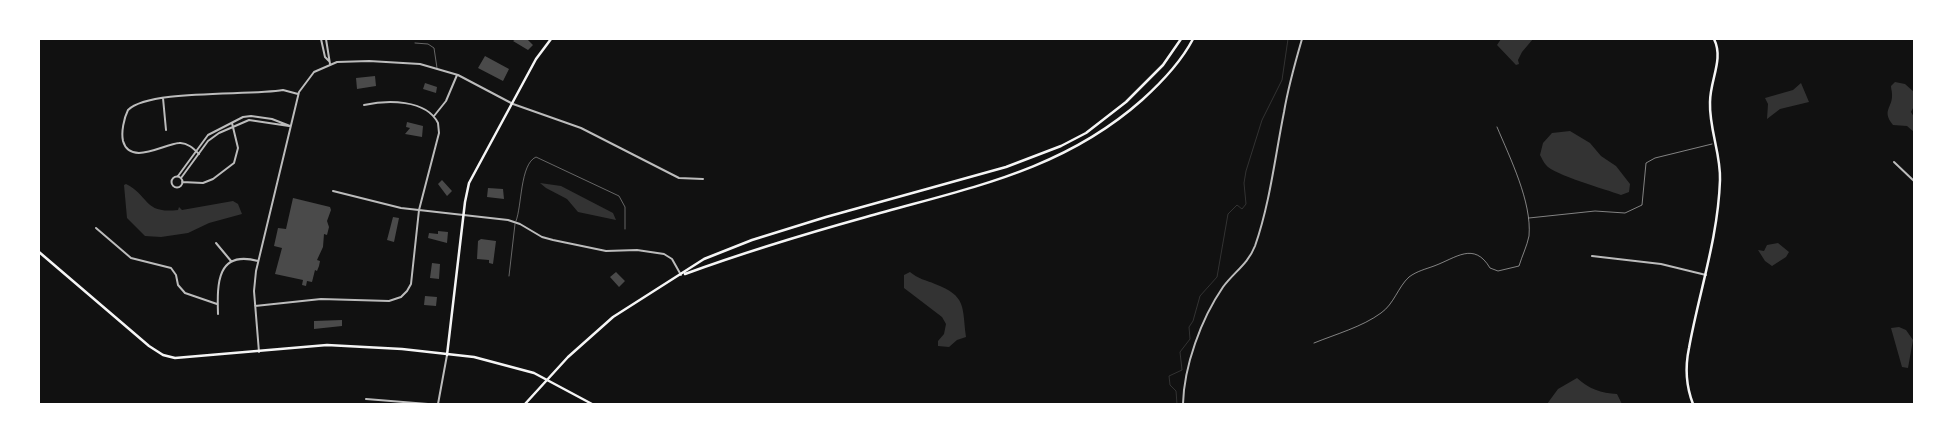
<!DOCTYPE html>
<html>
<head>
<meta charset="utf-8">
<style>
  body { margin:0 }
  #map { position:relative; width:1953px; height:443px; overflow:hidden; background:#111; font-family:Montserrat,sans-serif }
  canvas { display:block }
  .frame { position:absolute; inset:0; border:40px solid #fff; pointer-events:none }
</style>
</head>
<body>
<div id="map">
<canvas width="1953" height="443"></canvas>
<div class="frame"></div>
</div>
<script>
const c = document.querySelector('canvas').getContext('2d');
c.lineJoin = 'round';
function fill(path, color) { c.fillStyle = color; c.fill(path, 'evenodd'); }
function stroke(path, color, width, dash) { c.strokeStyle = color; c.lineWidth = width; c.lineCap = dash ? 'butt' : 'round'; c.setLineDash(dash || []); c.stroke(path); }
fill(new Path2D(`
  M 1501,39 L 1533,39 L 1522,52 L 1518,60 L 1519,64 L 1516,65 L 1497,45 Z
  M 1895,82 L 1905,84 L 1914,92 L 1914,106 L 1911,112 L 1914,117 L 1914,132 L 1907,126 L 1893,125 C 1881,110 1893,108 1892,94 C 1892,91 1891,89 1891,86 Z
  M 1801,83 L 1809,102 L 1780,109 L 1767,119 L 1768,104 L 1765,98 L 1793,90 Z
  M 1570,131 L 1590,143 L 1601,156 L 1616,166 L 1630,184 L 1629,192 L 1621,195 C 1605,189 1554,175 1546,165 C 1543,162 1542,158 1540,155 L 1543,143 L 1552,133 Z
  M 540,183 L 561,186 L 613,213 L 616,220 L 578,212 L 567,199 L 546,188 Z
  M 126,184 C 150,196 143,214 178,210 L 179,207 L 182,210 L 233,201 L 238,204 L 242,214 L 209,223 L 188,233 L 161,237 L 145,236 L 127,218 L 124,185 Z
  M 1778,243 L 1789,252 L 1786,257 L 1772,266 L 1765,261 L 1758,250 L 1764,251 L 1767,245 Z
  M 910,272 C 918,279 926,280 935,284 C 967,296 962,307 966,337 L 957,340 L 949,347 L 938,346 L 938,341 L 944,334 L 946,324 L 942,317 L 904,288 L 904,275 Z
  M 1899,327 L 1906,330 L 1913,340 L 1908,368 L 1902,367 L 1891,328 Z
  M 1577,378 C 1589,389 1601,393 1617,394 L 1622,404 L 1547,404 L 1558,389 Z`), '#333');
stroke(new Path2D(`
  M 1177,404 L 1176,391 L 1170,385 L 1169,376 L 1182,370 L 1180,352 L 1190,339 L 1189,327 L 1193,321 L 1200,296 L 1217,277 L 1228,214 L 1237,205 L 1242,209 L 1246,204 L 1244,183 L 1246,171 L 1262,120 L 1282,80 L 1288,39`), '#333', 1);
fill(new Path2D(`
  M 516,39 L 527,39 L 533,45 L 528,50 L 513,41 Z
  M 485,56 L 509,69 L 503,81 L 478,68 Z
  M 375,76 L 376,86 L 357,89 L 356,78 Z
  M 425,83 L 437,87 L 436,93 L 423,89 Z
  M 407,122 L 423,126 L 422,137 L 405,134 L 410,128 L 406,127 Z
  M 442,180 L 452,191 L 447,196 L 438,184 Z
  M 488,188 L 503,189 L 504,199 L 487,197 Z
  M 293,198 L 330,207 L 331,210 L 327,221 L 329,227 L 327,235 L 324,234 L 323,247 L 317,260 L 320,261 L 319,266 L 317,271 L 315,270 L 312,282 L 307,281 L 306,286 L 302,285 L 303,280 L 275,274 L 282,248 L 274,246 L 278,228 L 286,229 Z
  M 393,217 L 399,218 L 394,242 L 387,240 Z
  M 438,231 L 448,232 L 447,243 L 428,238 L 429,233 L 438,234 Z
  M 481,239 L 496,241 L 493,264 L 489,263 L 489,260 L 477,259 L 478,241 Z
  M 432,263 L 440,264 L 439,279 L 430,278 Z
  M 616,272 L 625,281 L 619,287 L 610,277 Z
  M 425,296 L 437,297 L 436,306 L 424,305 Z
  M 342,320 L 342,326 L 314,329 L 314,321 Z`), '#4a4a4a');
stroke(new Path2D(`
  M 1529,218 L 1595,211 L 1625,213 L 1642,205 L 1646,163 L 1655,158 L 1712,144
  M 1314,343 C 1336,334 1362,327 1381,313 C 1394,304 1398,287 1409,277 C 1417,271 1426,269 1434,266 C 1456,258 1474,241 1490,268 L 1498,271 L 1519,266 C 1522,256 1527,246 1529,236 C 1532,202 1510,158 1497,127`), '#f5f5f5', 0.5);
stroke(new Path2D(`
  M 415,43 L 428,44 L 434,48 L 437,68
  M 516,221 C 522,206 520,164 536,157 L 619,196 L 625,207 L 625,229
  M 509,276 L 515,224`), '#bcbcbc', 0.5);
stroke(new Path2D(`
  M 321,39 L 325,57 L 329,61
  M 326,39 L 330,64
  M 163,98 L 166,130
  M 434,116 L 446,101 L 457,75
  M 199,154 C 194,149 187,142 179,143 C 164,144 130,166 123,141 C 121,132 124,118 128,110 C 149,89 249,96 283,90 L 298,94
  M 1894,162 L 1914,181
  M 178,176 L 208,135 L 243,117 L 251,116 L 272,119 L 290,126
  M171.5 182a5.5 5.5 0 1 1 11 0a5.5 5.5 0 1 1-11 0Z
  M 181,178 L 208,141 L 219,133 L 249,120 L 289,126
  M 182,182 L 203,183 L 213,179 L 234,163 L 238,148 L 232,123
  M 333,191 L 401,208 L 508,220 L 520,224 L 542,237 L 553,240 L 606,251 L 637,250 L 664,254 L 672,259 L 681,275
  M 96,228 L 131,258 L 171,268 L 176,275 L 178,285 L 185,293 L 217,304
  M 216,243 L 231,261
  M 1592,256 L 1661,264 L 1706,275
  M 255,306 L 321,299 L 389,301 L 401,297 L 407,291 L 411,284 L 419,210 L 439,133 L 438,123 C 426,99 387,100 364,105
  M 218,314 C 217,283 217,250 258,261
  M 259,352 L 254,291 L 256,271 L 299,92 L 314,72 L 337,62 L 369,61 L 420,64 L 458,75 L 513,104 L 581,128 L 679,178 L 703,179
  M 366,399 L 428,404
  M 1183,404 C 1184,366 1201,319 1223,287 C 1234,272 1248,264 1255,246 C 1270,203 1275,157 1284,112 C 1288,88 1295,63 1302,39`), '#bcbcbc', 2);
stroke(new Path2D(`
  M 438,404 L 447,355`), '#bcbcbc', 2);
stroke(new Path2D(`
  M 39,252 L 149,346 L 163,355 L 175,358 L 327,345 L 402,349 L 474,357 L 534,373 L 592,404
  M 447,355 L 465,202 L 469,183 L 536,59 L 551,39
  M 1693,404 C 1686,386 1685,367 1689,348 C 1699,292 1718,239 1720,180 C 1721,154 1709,129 1710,102 C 1710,80 1724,59 1714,39`), '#f5f5f5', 2.5);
stroke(new Path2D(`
  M 685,274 C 745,252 805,234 866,217 C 967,188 1061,172 1142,100 C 1162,82 1181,62 1193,39
  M 525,404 L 568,357 L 613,317 L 704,259 L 752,240 L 826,217 L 1006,167 L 1061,146 L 1086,133 L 1126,102 L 1163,65 L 1181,39`), '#f5f5f5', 2.5);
</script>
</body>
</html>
